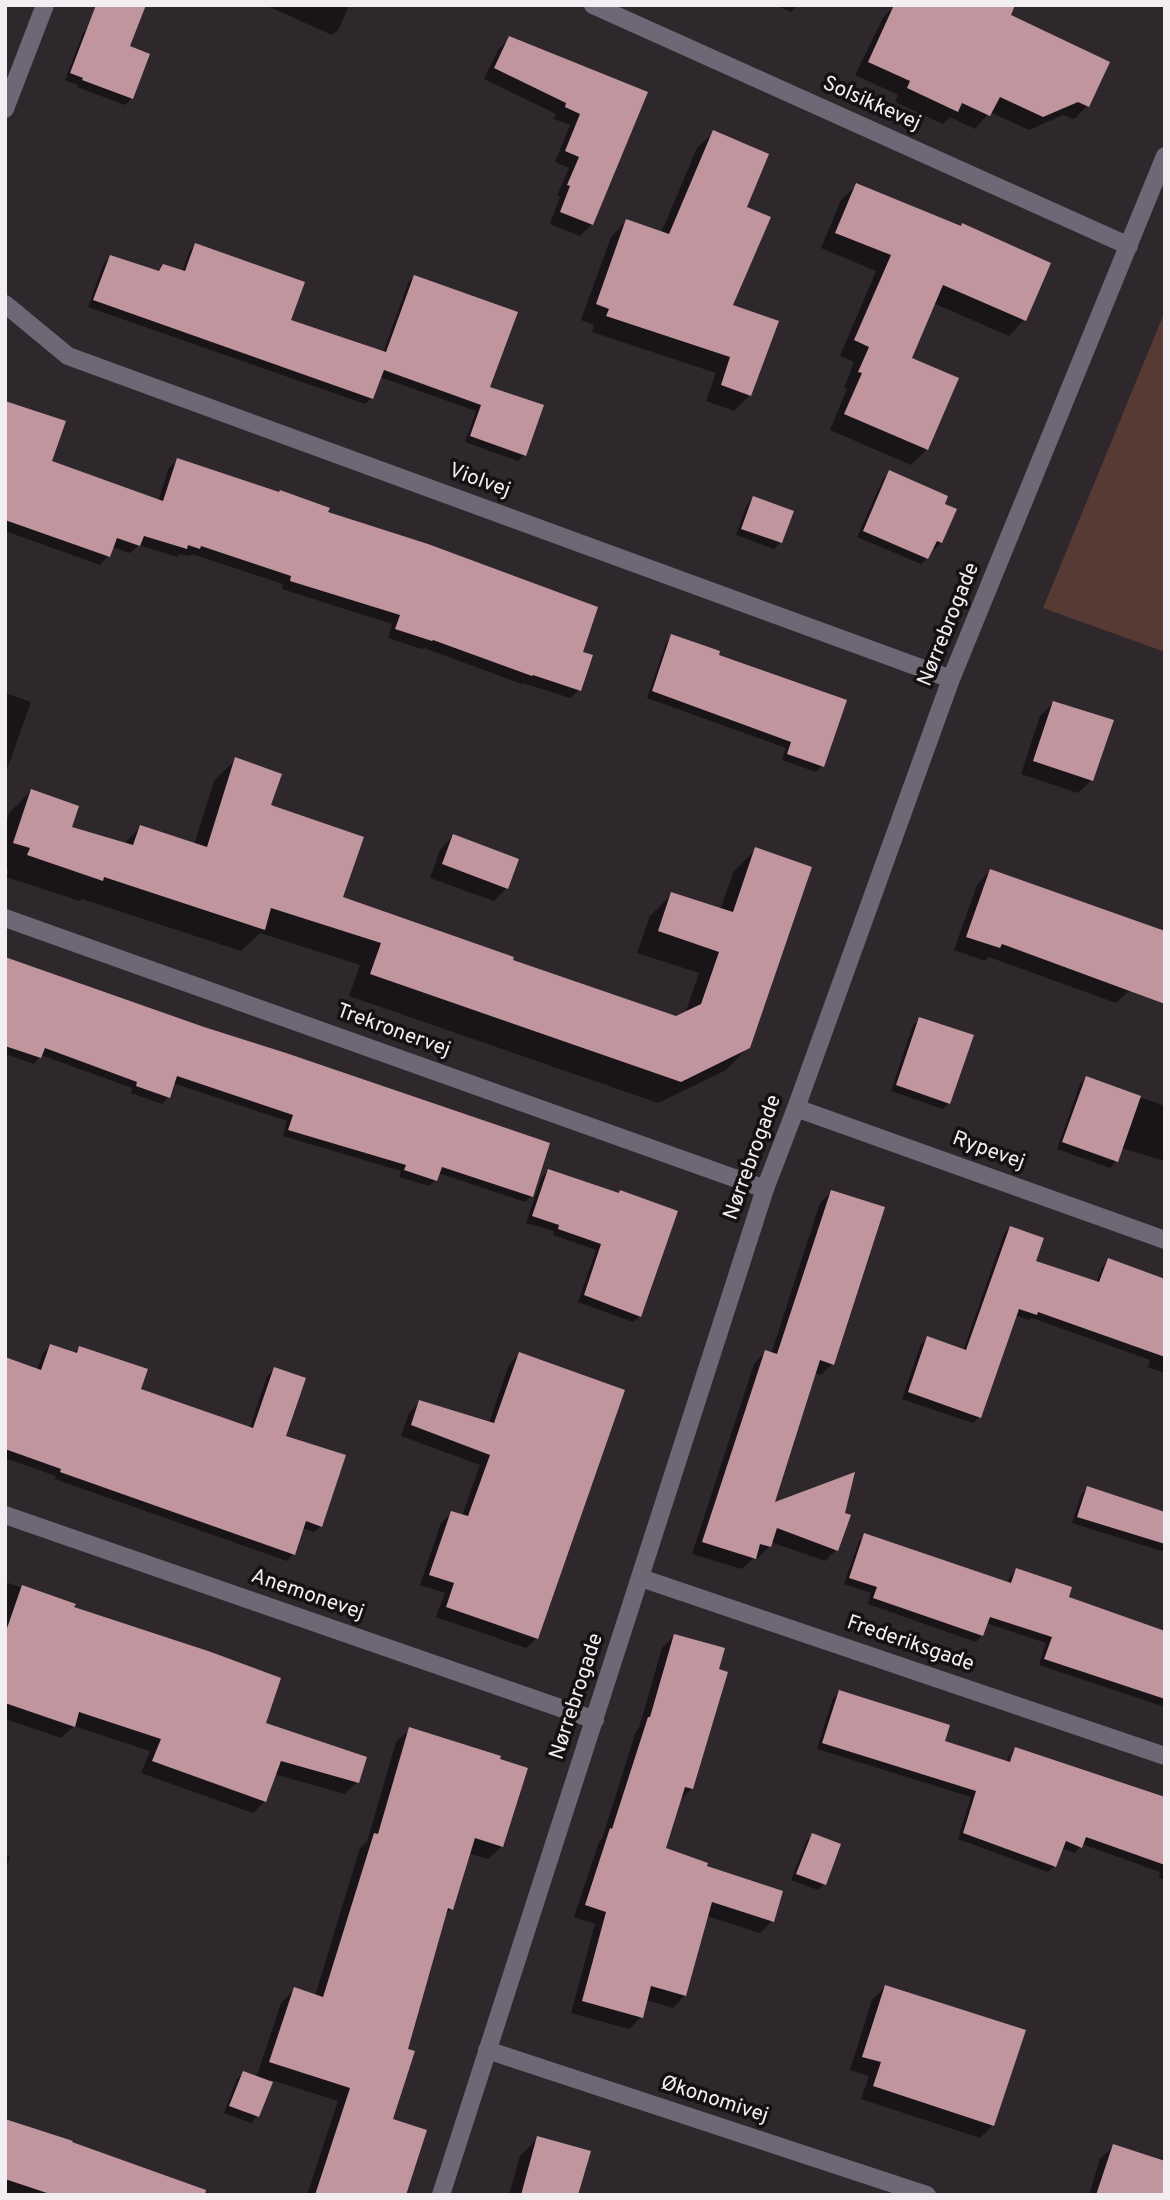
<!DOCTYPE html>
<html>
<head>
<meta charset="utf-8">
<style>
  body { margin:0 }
  #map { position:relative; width:1170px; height:2200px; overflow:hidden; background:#2e272c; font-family:Overpass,sans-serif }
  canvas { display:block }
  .frame { position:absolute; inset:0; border:7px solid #f3eef1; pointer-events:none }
</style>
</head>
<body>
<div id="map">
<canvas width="1170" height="2200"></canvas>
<div class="frame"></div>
</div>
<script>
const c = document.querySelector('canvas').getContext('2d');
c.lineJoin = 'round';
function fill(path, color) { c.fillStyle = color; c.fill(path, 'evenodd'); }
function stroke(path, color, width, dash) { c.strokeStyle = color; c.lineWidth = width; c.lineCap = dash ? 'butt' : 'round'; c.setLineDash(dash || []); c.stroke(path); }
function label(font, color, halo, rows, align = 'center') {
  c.font = font + ' Overpass,sans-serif'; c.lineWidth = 7; c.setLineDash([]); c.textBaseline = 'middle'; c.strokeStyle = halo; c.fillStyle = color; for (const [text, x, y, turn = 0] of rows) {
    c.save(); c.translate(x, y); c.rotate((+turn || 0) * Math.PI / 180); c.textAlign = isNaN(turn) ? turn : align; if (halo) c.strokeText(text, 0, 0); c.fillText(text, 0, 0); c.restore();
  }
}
fill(new Path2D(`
  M 1165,311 L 1165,652 L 1043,608 Z`), '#573a33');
fill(new Path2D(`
  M 265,5 L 349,5 L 339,29 L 332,35 Z
  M 776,5 L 797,5 L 791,12 Z
  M 895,5 L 1009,16 L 1087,106 L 1074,119 L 1063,115 L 1029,130 L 990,112 L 975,129 L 950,117 L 943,124 L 895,102 L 898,95 L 855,75 L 883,18 Z
  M 89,26 L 128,47 L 148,55 L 131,99 L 125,105 L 77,87 L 78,85 L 65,80 L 83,33 Z
  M 510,38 L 645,93 L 592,224 L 580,236 L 550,224 L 560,197 L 557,196 L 569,168 L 555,162 L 570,125 L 554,119 L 556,114 L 484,79 L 498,50 Z
  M 713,133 L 731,306 L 750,395 L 734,411 L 706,401 L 716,373 L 592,332 L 594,325 L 581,320 L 611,237 L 626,221 L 661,233 L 697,148 Z
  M 857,185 L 1049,263 L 1024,320 L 1009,336 L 933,303 L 909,359 L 927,449 L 911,465 L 830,430 L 847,389 L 844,388 L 854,362 L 840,356 L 876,271 L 821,248 L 841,200 Z
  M 195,245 L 289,321 L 383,353 L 408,283 L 414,277 L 488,388 L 524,455 L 518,461 L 465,442 L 476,411 L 380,377 L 372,398 L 365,404 L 88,307 L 104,263 L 110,257 L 157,272 L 164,266 L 182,272 L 189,252 Z
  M 5,403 L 50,462 L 158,501 L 169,468 L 178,460 L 326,513 L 581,653 L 579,690 L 570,698 L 523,683 L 522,684 L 424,648 L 422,649 L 388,638 L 392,624 L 282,589 L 283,584 L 192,554 L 190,556 L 180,554 L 177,557 L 139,545 L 130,553 L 112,547 L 108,556 L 100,565 L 5,531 Z
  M 890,472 L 942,505 L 941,542 L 935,549 L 932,547 L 927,558 L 921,564 L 857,537 L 883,479 Z
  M 754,498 L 780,542 L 774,549 L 736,535 L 747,504 Z
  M 672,636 L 822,766 L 816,772 L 782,760 L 786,748 L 647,698 L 666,643 Z
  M 5,693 L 31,702 L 5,775 Z
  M 1053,703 L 1092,780 L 1078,793 L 1021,774 L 1040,716 Z
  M 236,759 L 269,806 L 341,898 L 511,961 L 676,1018 L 685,1014 L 699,973 L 637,953 L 650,916 L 672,894 L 720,910 L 734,871 L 756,849 L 748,1047 L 726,1070 L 658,1103 L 349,996 L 360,965 L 260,933 L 241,951 L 82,899 L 80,901 L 6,877 L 9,870 L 5,869 L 5,826 L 9,813 L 31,791 L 70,828 L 124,844 L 140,827 L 194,845 L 214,781 Z
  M 453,836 L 507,888 L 494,901 L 430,878 L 440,850 Z
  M 990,871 L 1130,990 L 1116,1003 L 989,957 L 985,961 L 954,950 L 977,885 Z
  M 5,959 L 531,1196 L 525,1202 L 438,1173 L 436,1180 L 429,1186 L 399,1177 L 401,1171 L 283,1136 L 287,1121 L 173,1083 L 168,1097 L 162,1104 L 131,1093 L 132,1088 L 41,1055 L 34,1064 L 5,1054 Z
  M 920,1019 L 949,1103 L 943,1109 L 891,1091 L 913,1025 Z
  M 1086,1078 L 1165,1106 L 1165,1161 L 1121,1148 L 1116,1161 L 1110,1168 L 1057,1149 L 1080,1084 Z
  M 548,1171 L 618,1194 L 640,1316 L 633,1322 L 578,1302 L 596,1250 L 553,1235 L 554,1231 L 526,1223 L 542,1177 Z
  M 831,1192 L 832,1364 L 821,1375 L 814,1373 L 773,1505 L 836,1550 L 825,1561 L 771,1542 L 770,1546 L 758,1558 L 755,1557 L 742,1569 L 692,1554 L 754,1364 L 765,1352 L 771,1354 L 820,1203 Z
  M 1010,1228 L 1034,1262 L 1096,1283 L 1102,1267 L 1108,1260 L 1165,1308 L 1165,1373 L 1148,1367 L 1150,1360 L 1032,1318 L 1029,1320 L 1015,1315 L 979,1417 L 973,1423 L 902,1399 L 921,1344 L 928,1338 L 963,1351 L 1004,1234 Z
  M 50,1346 L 74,1354 L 79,1348 L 139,1390 L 250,1428 L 267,1376 L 274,1369 L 284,1437 L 321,1526 L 314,1532 L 302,1528 L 293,1554 L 287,1561 L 55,1479 L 56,1476 L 5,1458 L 5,1359 L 37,1370 L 43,1353 Z
  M 519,1354 L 537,1638 L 526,1648 L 436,1617 L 445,1593 L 420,1585 L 441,1523 L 452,1513 L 462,1516 L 480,1465 L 401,1436 L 409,1413 L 420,1402 L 489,1423 L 509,1365 Z
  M 1087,1488 L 1165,1514 L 1165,1552 L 1072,1523 L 1081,1495 Z
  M 865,1535 L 1007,1584 L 1010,1577 L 1016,1570 L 1067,1599 L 1165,1632 L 1165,1707 L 1039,1665 L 1046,1643 L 986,1623 L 982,1635 L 976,1642 L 868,1604 L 871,1593 L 844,1584 L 859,1541 Z
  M 5,1582 L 73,1605 L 72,1608 L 357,1782 L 345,1794 L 274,1774 L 265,1801 L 253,1813 L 141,1773 L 150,1751 L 74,1726 L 61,1738 L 5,1719 Z
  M 674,1636 L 692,1788 L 679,1801 L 664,1849 L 705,1867 L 772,1921 L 760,1933 L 707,1916 L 685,1995 L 673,2008 L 646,2000 L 641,2017 L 629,2029 L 571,2013 L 595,1924 L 574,1917 L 599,1842 L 602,1839 L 636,1731 L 639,1728 L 662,1648 Z
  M 840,1692 L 943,1742 L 1006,1763 L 1009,1755 L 1015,1749 L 1165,1818 L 1165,1880 L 1159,1878 L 1160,1872 L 1082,1844 L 1075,1853 L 1061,1848 L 1055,1866 L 1048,1872 L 958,1839 L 971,1797 L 817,1749 L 833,1698 ZM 1011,1754 L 1014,1754 L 1006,1770 Z
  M 410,1729 L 502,1846 L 488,1859 L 468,1853 L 451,1909 L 443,1917 L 406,2050 L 391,2120 L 404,2195 L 307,2195 L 338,2101 L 271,2080 L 257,2116 L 251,2123 L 224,2113 L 237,2079 L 243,2073 L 256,2078 L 281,2003 L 295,1989 L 315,1996 L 360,1848 L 367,1842 L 396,1742 Z
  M 812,1835 L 824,1884 L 818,1890 L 791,1880 L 806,1842 Z
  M 5,1855 L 10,1856 L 5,1873 Z
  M 885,1987 L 993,2125 L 980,2138 L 861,2099 L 869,2076 L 850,2070 L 872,2000 Z
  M 5,2120 L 70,2143 L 214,2195 L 5,2195 Z
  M 538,2138 L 576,2195 L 509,2195 L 520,2156 Z
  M 1114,2146 L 1165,2195 L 1089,2195 L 1100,2159 Z`), '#0007');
fill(new Path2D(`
  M 96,5 L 146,5 L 130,46 L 150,54 L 133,99 L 82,80 L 83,78 L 70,73 Z
  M 894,5 L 1015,5 L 1011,15 L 1110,62 L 1089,107 L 1078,102 L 1043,117 L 1000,97 L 990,116 L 962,103 L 958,112 L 907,88 L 910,81 L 868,62 Z
  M 509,36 L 648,92 L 593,225 L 560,212 L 570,186 L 567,185 L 579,157 L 565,151 L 580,114 L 565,107 L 566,103 L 494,68 Z
  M 713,130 L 769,154 L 747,207 L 771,217 L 733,305 L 779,321 L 751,396 L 721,385 L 730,357 L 606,316 L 609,309 L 596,304 L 626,219 L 669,234 Z
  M 856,183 L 961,226 L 962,223 L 1051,263 L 1026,321 L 943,285 L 912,358 L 959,378 L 928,450 L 844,414 L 862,373 L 858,372 L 869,347 L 854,340 L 891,255 L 835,233 Z
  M 195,243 L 305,282 L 291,320 L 386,352 L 414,275 L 518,312 L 490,387 L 544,405 L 526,456 L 470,436 L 481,405 L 384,370 L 373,399 L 93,300 L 110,255 L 159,271 L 163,264 L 185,271 Z
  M 5,401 L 66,421 L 52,461 L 163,501 L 177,458 L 279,492 L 280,490 L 330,508 L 328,512 L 428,544 L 598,607 L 583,652 L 593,655 L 581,691 L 533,675 L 532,676 L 433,640 L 432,641 L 395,629 L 400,615 L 290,581 L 291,576 L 201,546 L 200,549 L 188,545 L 187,549 L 144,536 L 140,546 L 117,538 L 110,557 L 5,520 Z
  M 889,470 L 948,496 L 945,504 L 957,509 L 942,543 L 937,541 L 928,559 L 863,531 Z
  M 753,496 L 794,511 L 782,543 L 741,529 Z
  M 671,634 L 720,651 L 719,655 L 847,700 L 824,767 L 787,754 L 791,742 L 652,691 Z
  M 1053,701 L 1114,720 L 1093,781 L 1033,761 Z
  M 235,757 L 282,774 L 271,805 L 364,837 L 343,897 L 514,957 L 513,960 L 676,1016 L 701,1004 L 719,952 L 658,931 L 671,892 L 733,912 L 755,847 L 812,867 L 750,1048 L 681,1082 L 370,974 L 381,943 L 271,908 L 265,930 L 104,877 L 103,881 L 27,855 L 30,848 L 13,843 L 31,789 L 79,806 L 72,827 L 133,845 L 140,825 L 207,847 Z
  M 453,834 L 519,859 L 508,889 L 442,864 Z
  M 990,869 L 1165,931 L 1165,1004 L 1002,944 L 1000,948 L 966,937 Z
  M 5,957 L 204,1027 L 286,1053 L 550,1143 L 533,1197 L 442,1167 L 437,1181 L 404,1170 L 406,1165 L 288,1130 L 293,1115 L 177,1076 L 170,1098 L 136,1086 L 137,1082 L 45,1048 L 41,1058 L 5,1046 Z
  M 919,1017 L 974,1035 L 950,1104 L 896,1085 Z
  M 1086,1076 L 1141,1096 L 1118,1162 L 1062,1142 Z
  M 548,1169 L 619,1193 L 620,1190 L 678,1211 L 641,1317 L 584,1295 L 601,1244 L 558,1229 L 559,1225 L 532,1216 Z
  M 831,1190 L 885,1207 L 834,1365 L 820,1360 L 775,1502 L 855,1472 L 845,1513 L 851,1515 L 838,1551 L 777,1528 L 771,1547 L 760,1544 L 756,1559 L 702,1542 L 765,1350 L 777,1354 Z
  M 1010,1226 L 1044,1238 L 1036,1261 L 1099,1282 L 1108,1258 L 1165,1279 L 1165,1357 L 1038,1312 L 1037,1315 L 1019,1309 L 981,1418 L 908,1392 L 927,1336 L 966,1350 Z
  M 50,1344 L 77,1353 L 79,1346 L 148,1369 L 141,1389 L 253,1428 L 274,1367 L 306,1378 L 286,1436 L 346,1455 L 322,1527 L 306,1521 L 295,1555 L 60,1472 L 61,1469 L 5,1449 L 5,1357 L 41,1370 Z
  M 519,1352 L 625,1390 L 538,1639 L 446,1607 L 454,1583 L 429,1575 L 451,1511 L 468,1516 L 490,1455 L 411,1425 L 419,1400 L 494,1423 Z
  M 1087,1486 L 1165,1512 L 1165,1544 L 1077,1517 Z
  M 864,1533 L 1011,1583 L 1016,1568 L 1072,1587 L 1069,1597 L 1165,1631 L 1165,1699 L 1044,1659 L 1052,1637 L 990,1617 L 983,1636 L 873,1598 L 877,1587 L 849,1578 Z
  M 22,1585 L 76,1604 L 74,1607 L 211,1652 L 281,1678 L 266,1723 L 367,1757 L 359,1783 L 281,1761 L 266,1802 L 152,1761 L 161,1739 L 79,1712 L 75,1727 L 5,1703 L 5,1634 Z
  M 674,1634 L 725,1648 L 719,1669 L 728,1672 L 693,1789 L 685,1787 L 666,1848 L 708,1863 L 707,1866 L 783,1891 L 774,1922 L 712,1902 L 686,1996 L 651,1986 L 643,2018 L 582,2001 L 606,1912 L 585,1905 L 610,1828 L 612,1829 L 648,1717 L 650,1717 Z
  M 839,1690 L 950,1725 L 945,1741 L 1010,1762 L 1015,1747 L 1165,1797 L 1165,1865 L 1086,1837 L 1082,1848 L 1066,1841 L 1056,1867 L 963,1833 L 976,1791 L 822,1743 Z
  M 409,1727 L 501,1756 L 500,1759 L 528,1768 L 503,1847 L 475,1838 L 453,1910 L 448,1908 L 408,2049 L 415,2051 L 393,2119 L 427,2130 L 406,2195 L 315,2195 L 350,2088 L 269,2062 L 294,1987 L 323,1997 L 374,1833 L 378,1834 Z
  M 812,1833 L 841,1844 L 826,1885 L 796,1874 Z
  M 885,1985 L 1026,2030 L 994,2126 L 873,2086 L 881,2062 L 862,2057 Z
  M 243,2071 L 273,2082 L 259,2117 L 229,2106 Z
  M 5,2119 L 73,2141 L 72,2142 L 206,2190 L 205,2195 L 53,2195 L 5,2179 Z
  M 537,2136 L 591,2151 L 578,2195 L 521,2195 Z
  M 1113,2144 L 1165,2161 L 1165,2195 L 1096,2195 Z`), '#c1959e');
stroke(new Path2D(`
  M 593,5 L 1129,246
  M 5,109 L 45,5
  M 5,304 L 68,356 L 951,679
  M 5,918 L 765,1189
  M 796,1108 L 1165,1240
  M 5,1515 L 595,1720
  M 641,1578 L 1165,1756
  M 487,2050 L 927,2195
  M 441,2195 L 765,1189 L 796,1108 L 951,679 L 1165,156`), '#6d6776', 18);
label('21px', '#f3eef1', '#141113', [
  ["Solsikkevej",871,105,24],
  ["Violvej",479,482,20],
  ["Nørrebrogade",950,625,-68],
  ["Trekronervej",393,1032,20],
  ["Rypevej",988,1152,20],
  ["Nørrebrogade",754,1158,-70],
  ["Anemonevej",307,1596,19],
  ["Frederiksgade",910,1645,19],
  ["Nørrebrogade",578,1697,-72],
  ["Økonomivej",714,2101,18]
]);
</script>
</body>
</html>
